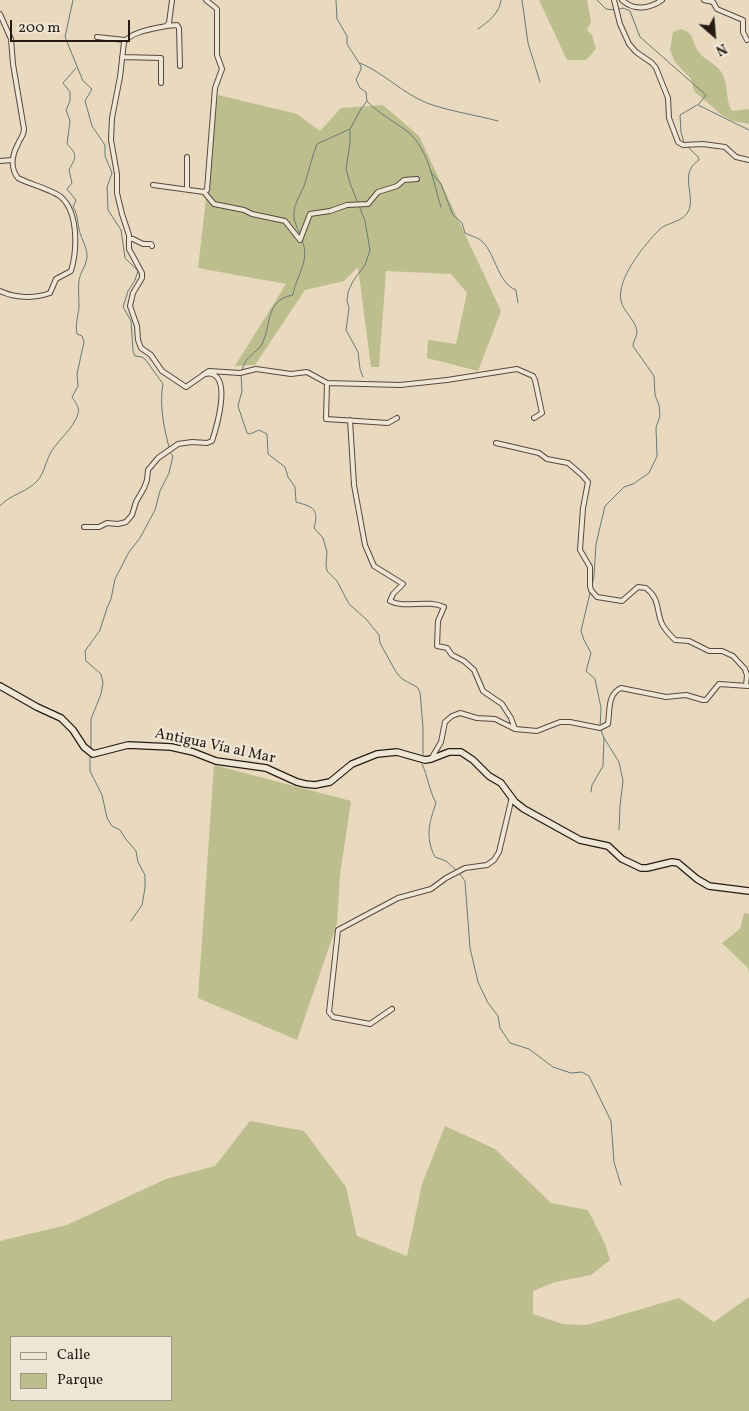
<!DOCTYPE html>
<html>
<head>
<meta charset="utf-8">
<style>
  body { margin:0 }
  #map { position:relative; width:749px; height:1411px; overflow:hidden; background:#e8d9bf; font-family:Vollkorn,serif }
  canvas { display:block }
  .legend { position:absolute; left:10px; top:1336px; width:162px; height:65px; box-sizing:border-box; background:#f0e6d5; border:1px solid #9f9587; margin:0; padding:6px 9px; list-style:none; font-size:15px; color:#251b13 }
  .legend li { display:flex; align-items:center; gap:10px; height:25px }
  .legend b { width:25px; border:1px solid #9f9587 }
  .north { position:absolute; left:689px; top:10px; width:50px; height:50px; -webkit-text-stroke:4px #f0e6d5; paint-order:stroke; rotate:153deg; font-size:14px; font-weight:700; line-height:20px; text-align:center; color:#251b13 }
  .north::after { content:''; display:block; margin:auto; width:18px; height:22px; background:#251b13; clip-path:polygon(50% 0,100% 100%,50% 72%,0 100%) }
  .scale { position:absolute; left:10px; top:20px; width:120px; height:22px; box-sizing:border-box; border:2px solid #251b13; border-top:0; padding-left:6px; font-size:15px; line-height:18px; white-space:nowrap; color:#251b13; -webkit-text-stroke:4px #f0e6d5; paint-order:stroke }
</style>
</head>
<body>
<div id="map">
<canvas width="749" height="1411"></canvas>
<ul class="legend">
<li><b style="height:6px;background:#f0e6d5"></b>Calle</li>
<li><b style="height:14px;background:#bcbe8e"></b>Parque</li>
</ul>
<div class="north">N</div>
<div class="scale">200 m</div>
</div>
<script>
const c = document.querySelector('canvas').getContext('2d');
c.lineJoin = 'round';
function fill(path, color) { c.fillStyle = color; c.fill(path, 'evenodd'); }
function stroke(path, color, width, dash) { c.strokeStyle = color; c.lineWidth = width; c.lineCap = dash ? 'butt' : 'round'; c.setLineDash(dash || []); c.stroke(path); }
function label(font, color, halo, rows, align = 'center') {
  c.font = font + ' Vollkorn,serif'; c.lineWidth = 4.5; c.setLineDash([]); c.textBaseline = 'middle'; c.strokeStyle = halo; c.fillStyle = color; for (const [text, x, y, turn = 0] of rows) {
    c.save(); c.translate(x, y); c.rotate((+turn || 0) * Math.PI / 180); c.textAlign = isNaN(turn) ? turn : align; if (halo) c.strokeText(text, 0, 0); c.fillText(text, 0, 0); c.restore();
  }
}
fill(new Path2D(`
  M 539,0 L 587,0 L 591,22 L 587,30 L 592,35 L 596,49 L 586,60 L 567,60 Z
  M 681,29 C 696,34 691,42 699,52 C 706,62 719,64 724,77 C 728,88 726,102 732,111 L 749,109 L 749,124 L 733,121 L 722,115 L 694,91 L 691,79 L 675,62 L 670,50 L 673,32 Z
  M 218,95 L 297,114 L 320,131 L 341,108 L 383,105 L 419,136 L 501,311 L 478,371 L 427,358 L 428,340 L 456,344 L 467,293 L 451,274 L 386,271 L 379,367 L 371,367 L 358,267 L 344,281 L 305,290 L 255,365 L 235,366 L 286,284 L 198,268 Z
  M 214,765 L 351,801 L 340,875 L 337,924 L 297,1040 L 198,998 Z
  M 744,913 L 749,914 L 749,974 L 748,968 L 722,943 L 740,929 Z
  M 250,1121 L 304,1131 L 346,1187 L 357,1236 L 407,1256 L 422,1184 L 445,1126 L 495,1149 L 551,1203 L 588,1210 L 605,1244 L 610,1260 L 591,1275 L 555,1282 L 533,1291 L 533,1314 L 563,1324 L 587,1325 L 679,1298 L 714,1322 L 749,1297 L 749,1411 L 0,1411 L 0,1241 L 67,1225 L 166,1179 L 215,1166 ZM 11,1337 L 171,1337 L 171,1400 L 11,1400 Z`), '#bcbe8e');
stroke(new Path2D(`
  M 73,0 L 65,37 L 83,81 L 92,89 L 85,101 L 92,126 L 105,145 L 105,156 L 112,173 L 107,187 L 108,210 L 121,230 L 125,258 L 138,271 L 135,280 L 128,291 L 123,307 L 131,321 L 133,351 L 135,356 L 142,357 L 145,359 L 163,384 C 159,404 164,428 169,447
  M 522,0 L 528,43 L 540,82
  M 597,0 L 606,9 L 615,10
  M 619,9 L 623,8 L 630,11 L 640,37 L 706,95 L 698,105 L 749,130
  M 478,29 C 488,22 500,13 501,0
  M 360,63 C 384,73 402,93 427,103 C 448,111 476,115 498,121
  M 367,101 C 379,114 394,121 408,132 C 429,150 433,182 441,207
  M 350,130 L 350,143 L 346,169 L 350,183 L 365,221 L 370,250 L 365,265 L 353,281 L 348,292 L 347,301 L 349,308 L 346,330 L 358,352 L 360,369 L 363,377
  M 684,143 L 681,132 L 680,115 L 697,105
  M 430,171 L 441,184 L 453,215 L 462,223 L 465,233 C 471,236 479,238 483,242 C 496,256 498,283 516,290 L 518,303
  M 301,236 C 298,229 293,221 294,213 C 294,203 302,193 305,183 C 309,170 312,157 317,144 L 350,129 L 361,109 L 367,101 L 366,92 L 360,88 L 356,80 L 361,69 L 361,66 L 347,44 L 347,36 L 337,19 L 336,0
  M 242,371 C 244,358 252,356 260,347 C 273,328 263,300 293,295 C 296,275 311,261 302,240
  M 241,374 L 242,391 L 238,406 L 247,433 L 250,434 L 259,430 L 267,434 L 268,454 L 285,467 L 288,477 L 295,487 L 296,502 C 314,507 319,509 314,528 L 323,538 L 327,552 L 326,564 L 327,571 L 337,581 L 349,604 L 366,619 L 379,635 L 380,643 L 396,672 L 402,679 L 417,687 L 420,692 L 423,727 L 423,755
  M 0,506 C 10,494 27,493 38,480 C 44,473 46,461 51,452 C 59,439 73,429 78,414 C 80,407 75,402 72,397 L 78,386 L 77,374 L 84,342 L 82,336 L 77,334 C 75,325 78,316 79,307 C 79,298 78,289 79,280 C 80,273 86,266 87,258 C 88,248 81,239 79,229 C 77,220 78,214 73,207 L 76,200 L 67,189 L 72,183 L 69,170 C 76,157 78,155 67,144 L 70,121 L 66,110 L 70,101 L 70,92 L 63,83 L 76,68
  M 592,586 L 594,576 L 596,544 L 605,506 L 624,487 L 633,484 L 649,473 L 657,456 L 656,428 L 660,416 L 659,405 L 655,395 L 654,376 L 633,346 C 633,341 637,337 637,332 C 636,320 624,313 621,301 C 616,279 645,244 660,229 C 668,222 684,222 689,210 C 694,198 684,180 691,168 C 693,165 696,162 699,160 L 698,157 L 688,147
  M 590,593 L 581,631 L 584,640 L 591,653 L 586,671 L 595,679 L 601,708 L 600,728 L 604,738 L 619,762 L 623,781 L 620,806 L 619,830
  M 91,748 L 91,719 L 101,694 L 103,683 L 101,674 L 86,661 L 85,651 L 100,630 L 107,608 L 111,599 L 115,579 L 129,552 L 140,538 L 155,510 L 160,491 L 169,473 L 173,456 L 169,451
  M 90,756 L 90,771 L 102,795 L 107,818 L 112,826 L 120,830 L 125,838 L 136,851 L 138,862 L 145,875 L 145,888 L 142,905 L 131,921
  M 422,764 C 428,777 429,790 436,803 C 429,823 425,837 435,857 L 446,861 L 456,870
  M 591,792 L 592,785 L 603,766 L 604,738
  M 459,873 L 465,881 L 470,948 L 478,982 L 488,1003 L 498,1016 L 500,1028 L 510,1043 L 529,1049 L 553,1067 L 571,1073 L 582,1072 L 589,1076 L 611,1121 L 614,1162 L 621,1185`), '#697a72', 1);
const minor = new Path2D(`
  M 172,0 L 169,23 L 166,26 C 153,29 133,31 124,42 L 120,77 L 112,118 L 111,140 L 117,174 L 117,193 L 122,214 L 129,235 L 129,249 L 142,273 L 142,278 L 133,293 L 130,306 L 137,326 L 138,340 L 141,348 L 151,355 L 162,371 L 186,387 L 209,371 L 240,373 L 256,369 L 291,374 L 307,372 L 327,383 L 400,385 L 447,380 L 517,369 L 533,376 L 535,380 L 542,413 L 534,418
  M 614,0 L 620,24 L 629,44 L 636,52 L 652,63 L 656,68 L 668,98 L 669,118 L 678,142 L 683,145 L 703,144 L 725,147 L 736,157 L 749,160
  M 622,0 C 634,11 649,9 662,0
  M 704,0 L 713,2 L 717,9 L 743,20 L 743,32 L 747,40
  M 0,14 L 11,39 L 13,64 L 24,129 C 24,136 20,138 18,144 C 12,155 10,168 18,178 C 29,184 53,190 61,197 C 79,213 77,251 71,271 L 56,279 L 50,293 C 34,299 15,298 0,291
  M 166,26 L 177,25 L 179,28 L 180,66
  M 97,37 L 125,40
  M 122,57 L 161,58 L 161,83
  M 187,157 L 187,188 L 189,190
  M 0,161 L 12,160
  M 153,185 L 204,192 L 207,190 L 215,88 L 222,69 L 217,55 L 217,9 L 206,0
  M 204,192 L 214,204 L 244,210 L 252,214 L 285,221 L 300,240
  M 130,239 L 133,239 L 143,244 L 151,244 L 152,246
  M 300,240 L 310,214 L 330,211 L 347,205 L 368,204 L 378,192 L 397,186 L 404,180 L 417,179
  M 327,383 L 326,419 L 388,423 L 397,418
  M 350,420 L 354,485 L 365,545 L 374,566 L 403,584 L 393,594 L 390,601 C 405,609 427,599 444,607 L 438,621 L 437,646 L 447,648 L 452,655 L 464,661 L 474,670 L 483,691 L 502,704 L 511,718 L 515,729
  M 496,443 L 539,453 L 547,459 L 568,463 L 582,475 L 588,482 L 583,508 L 580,550 L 590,567 L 590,586 L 591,590 L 597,597 L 622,601 L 638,587 L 646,588 C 660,599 656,610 662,624 C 665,630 671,636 675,640 L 689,641 L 709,651 L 722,651 L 733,656 L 745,669 L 747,675 L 746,686
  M 84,527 L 99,527 L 107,523 L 118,524 L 126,522 L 132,515 L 136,502 L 144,488 L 147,480 L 148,470 L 158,458 L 178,444 L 192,442 L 207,443 L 212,441 C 216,429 231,380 212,374 C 209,373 207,374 204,374
  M 431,759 L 441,742 L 445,722 L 452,716 L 460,713 L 477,718 L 495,719 L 515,729 L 537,731 L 560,722 L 570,722 L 600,728 L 608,724 C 610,712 607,694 621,688 L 666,697 L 686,695 L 703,700 L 706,700 L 719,684 L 748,686
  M 392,1009 L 370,1024 L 333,1017 L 329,1012 L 338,930 L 398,898 L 431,889 L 446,878 L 465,868 L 487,865 L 494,860 L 499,852 L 512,797`);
const secondary = new Path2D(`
  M 0,686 L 37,707 L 61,718 L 73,730 L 84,747 L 93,754 L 128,745 L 171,747 L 193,752 L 216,761 L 266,768 L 297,782 L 305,784 L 315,785 L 330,782 L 352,764 L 377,754 L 397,752 L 425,760 L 431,759 L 449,752 L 461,752 L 473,760 L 489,776 L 501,783 L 515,802 L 524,809 L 580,840 L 608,846 L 622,859 L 641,868 L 647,868 L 672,862 L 678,863 L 697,879 L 709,886 L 749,891`);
stroke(minor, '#564a3e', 6);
stroke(secondary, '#251b13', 8);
stroke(minor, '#f0e6d5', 4);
stroke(secondary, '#f0e6d5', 5.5);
label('15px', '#251b13', '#f0e6d5', [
  ["Antigua Vía al Mar",215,747,12]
]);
</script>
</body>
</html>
